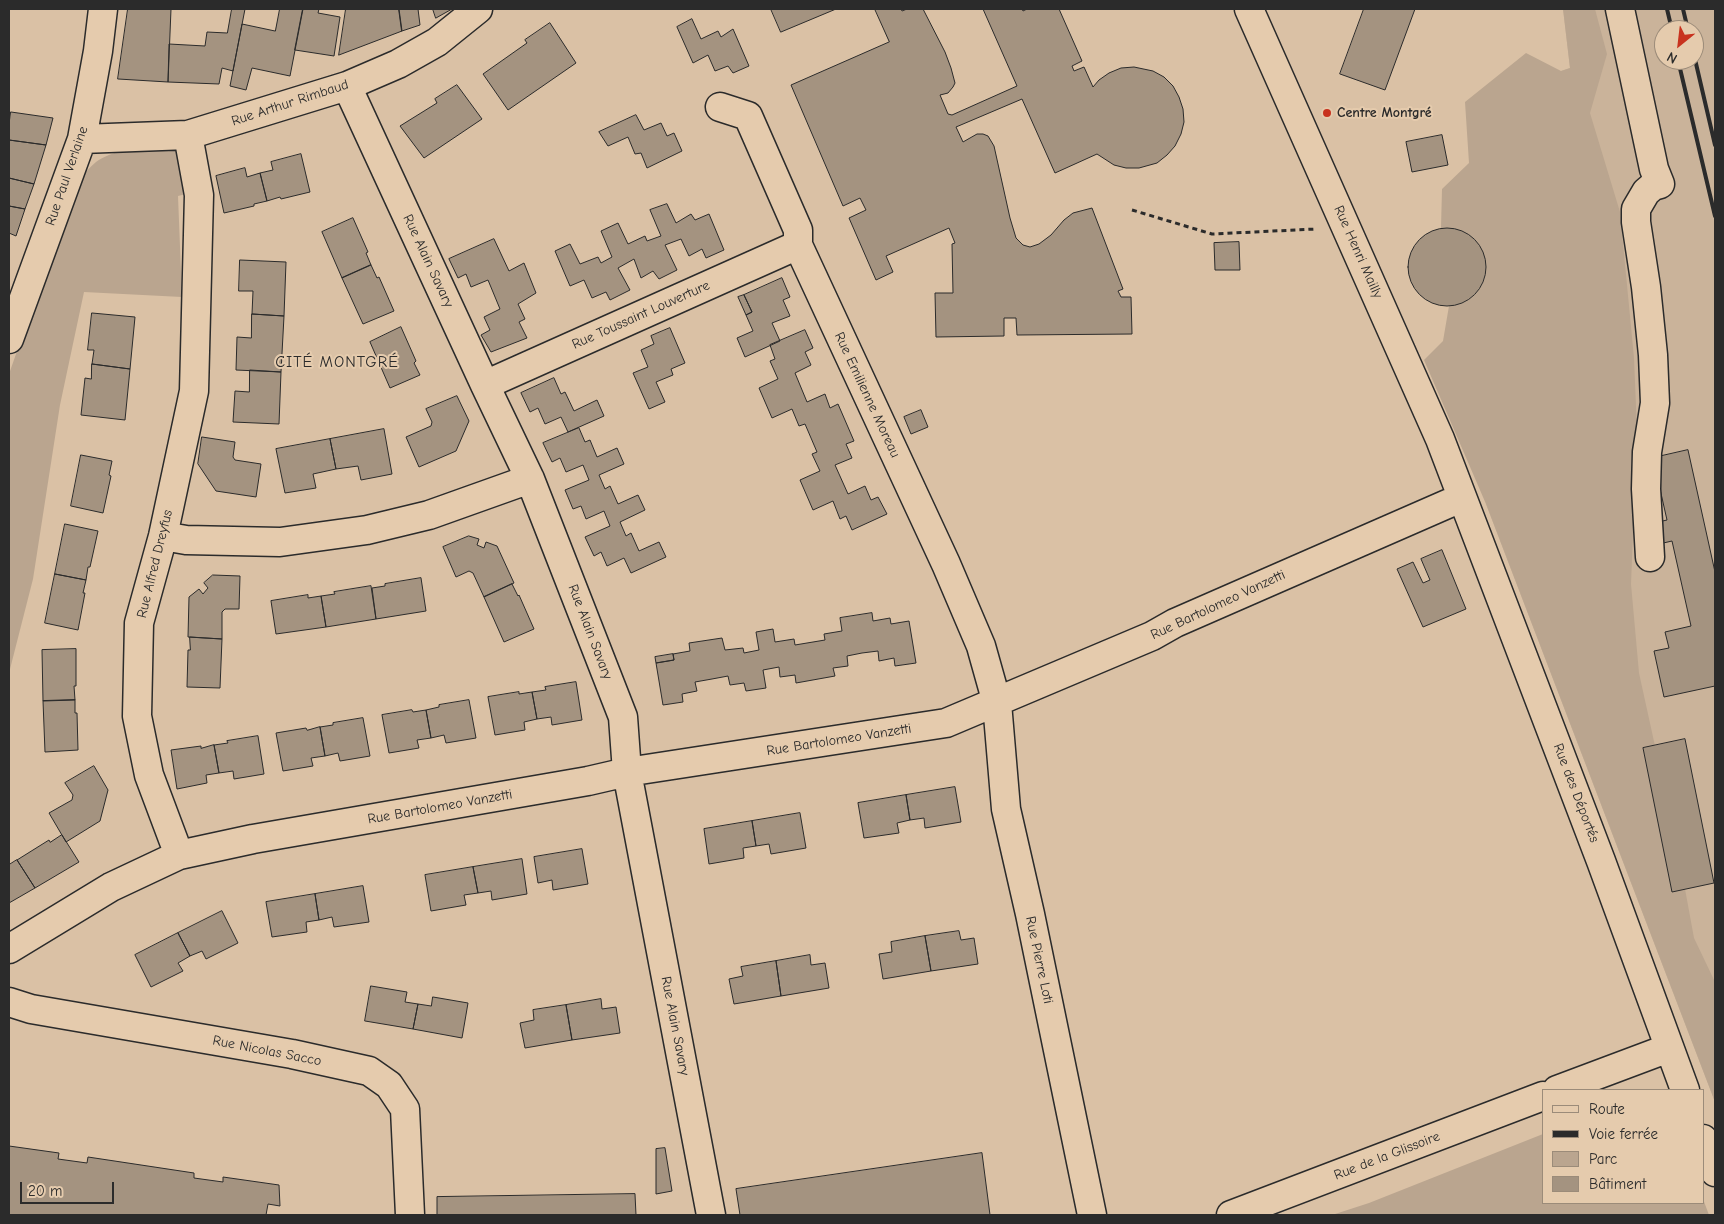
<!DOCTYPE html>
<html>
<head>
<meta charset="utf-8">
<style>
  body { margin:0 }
  #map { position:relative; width:1724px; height:1224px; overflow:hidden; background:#dac1a5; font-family:"Comic Neue",sans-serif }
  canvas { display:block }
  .frame { position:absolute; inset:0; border:10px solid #2b2b2b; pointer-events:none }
  .legend { position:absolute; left:1542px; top:1089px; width:162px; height:115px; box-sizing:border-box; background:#e5cbad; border:1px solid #9b8b79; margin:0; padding:6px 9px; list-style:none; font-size:15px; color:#2b2b2b }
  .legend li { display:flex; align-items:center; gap:10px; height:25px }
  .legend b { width:25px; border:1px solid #9b8b79 }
  .north { position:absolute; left:1654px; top:20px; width:50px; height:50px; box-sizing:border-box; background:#e5cbad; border:1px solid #9b8b79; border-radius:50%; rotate:209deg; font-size:14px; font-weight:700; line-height:20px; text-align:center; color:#2b2b2b }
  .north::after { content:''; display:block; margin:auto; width:18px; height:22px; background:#c8321e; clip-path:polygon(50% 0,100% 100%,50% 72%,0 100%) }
  .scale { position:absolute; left:20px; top:1182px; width:94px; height:22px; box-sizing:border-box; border:2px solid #2b2b2b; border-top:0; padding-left:6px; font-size:15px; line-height:18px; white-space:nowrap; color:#2b2b2b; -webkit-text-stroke:4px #e5cbad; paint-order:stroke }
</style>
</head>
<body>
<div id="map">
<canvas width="1724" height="1224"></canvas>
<div class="frame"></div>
<ul class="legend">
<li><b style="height:6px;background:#e5cbad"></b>Route</li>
<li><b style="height:6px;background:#2b2b2b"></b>Voie ferrée</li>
<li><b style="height:14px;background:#baa58f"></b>Parc</li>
<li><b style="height:14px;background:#a49380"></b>Bâtiment</li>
</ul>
<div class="north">N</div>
<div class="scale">20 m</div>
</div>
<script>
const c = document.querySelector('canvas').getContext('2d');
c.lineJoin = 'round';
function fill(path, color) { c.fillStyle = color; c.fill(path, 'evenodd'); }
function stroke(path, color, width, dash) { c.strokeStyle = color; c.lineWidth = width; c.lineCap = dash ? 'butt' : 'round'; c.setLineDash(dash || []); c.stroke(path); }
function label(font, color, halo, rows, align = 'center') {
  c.font = font + ' "Comic Neue",sans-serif'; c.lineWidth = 4; c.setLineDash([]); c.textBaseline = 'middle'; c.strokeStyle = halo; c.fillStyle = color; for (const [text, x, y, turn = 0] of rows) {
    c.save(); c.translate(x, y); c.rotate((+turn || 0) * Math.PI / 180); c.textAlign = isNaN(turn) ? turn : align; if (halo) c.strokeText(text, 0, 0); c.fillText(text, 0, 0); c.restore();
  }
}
fill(new Path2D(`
  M 1563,9 L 1715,9 L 1715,1102 L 1486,504 L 1561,71 L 1570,68 ZM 1664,30 L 1694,30 L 1694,60 L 1664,60 Z`), '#cab39a');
fill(new Path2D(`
  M 1563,9 L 1595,9 L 1607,54 L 1590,113 L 1620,212 L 1634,358 L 1637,431 L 1631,584 L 1639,673 L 1655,746 L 1643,748 L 1672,891 L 1685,889 L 1694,938 L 1715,982 L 1715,1102 L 1486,504 L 1424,360 L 1443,341 L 1449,306 C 1502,299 1497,228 1441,228 L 1442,189 L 1469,163 L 1465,102 L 1526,53 L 1561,71 L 1570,68 Z
  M 161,143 L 176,149 L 188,165 L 186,194 L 178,196 L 182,297 L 84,292 L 60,405 L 33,579 L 9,673 L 9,374 L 72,194 C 79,181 85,171 96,162 C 108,152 145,145 161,143 Z
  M 1543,1134 L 1543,1203 L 1703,1203 L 1703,1199 L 1709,1215 L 1332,1215 L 1369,1203 Z`), '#baa58f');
const building = new Path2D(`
  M 128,9 L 171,9 L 168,82 L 118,79 Z
  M 232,9 L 245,9 L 233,71 L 222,68 L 219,84 L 168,82 L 169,44 L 205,46 L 207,32 L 227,33 Z
  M 280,9 L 303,9 L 290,76 L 252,68 L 246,90 L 230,86 L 242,24 L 275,31 Z
  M 303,9 L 319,9 L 318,13 L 340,17 L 334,56 L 295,50 Z
  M 346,9 L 399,9 L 402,31 L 339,55 Z
  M 399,9 L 418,9 L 420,25 L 402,31 Z
  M 433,9 L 452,9 L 436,18 Z
  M 771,9 L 836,9 L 781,32 Z
  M 875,9 L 901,9 L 902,11 L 907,9 L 923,9 L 945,52 L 951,68 L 955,83 L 953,87 L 948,93 L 940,95 L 948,114 L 952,115 L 1017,86 L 983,9 L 1022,9 L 1023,11 L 1027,9 L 1059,9 L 1082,61 L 1072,66 L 1074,71 L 1084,67 L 1093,87 L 1099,80 L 1109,73 L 1121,68 L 1134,67 L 1153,71 L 1164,77 L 1173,86 L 1179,97 L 1183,109 L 1184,122 L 1181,134 L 1175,146 L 1167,155 L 1157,163 L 1139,168 L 1126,168 L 1114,165 L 1097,154 L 1055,173 L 1022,99 L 956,127 L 963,142 L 977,134 L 983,134 L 988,136 L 994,146 L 1010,218 L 1016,238 L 1023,245 L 1030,247 L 1039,244 L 1051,235 L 1064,220 L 1073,213 L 1092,208 L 1123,289 L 1118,291 L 1121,297 L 1131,297 L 1132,334 L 1017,335 L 1016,318 L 1004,318 L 1004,336 L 936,337 L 935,293 L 953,293 L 952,244 L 955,243 L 949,228 L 886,256 L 893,272 L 876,280 L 849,218 L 866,210 L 860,198 L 843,206 L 791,85 L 889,42 Z
  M 1364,9 L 1415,9 L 1385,90 L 1340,74 Z
  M 692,19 L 701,39 L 718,31 L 721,37 L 733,29 L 749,66 L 733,73 L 728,66 L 715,71 L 708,55 L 693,63 L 677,27 Z
  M 550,23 L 576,63 L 508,110 L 483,74 L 527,43 L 525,40 Z
  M 457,85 L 482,119 L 424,158 L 400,126 L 437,103 L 435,99 Z
  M 11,112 L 53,118 L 46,145 L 9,140 L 9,124 Z
  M 636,115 L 644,130 L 661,123 L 667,136 L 674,133 L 682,151 L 647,168 L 641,153 L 635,154 L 628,137 L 608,146 L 599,132 Z
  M 1442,135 L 1448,165 L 1412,172 L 1406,142 Z
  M 9,140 L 46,145 L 34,184 L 9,178 Z
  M 301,154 L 310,192 L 281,199 L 280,197 L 267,201 L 260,173 L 273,170 L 271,162 Z
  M 245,168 L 247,177 L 260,173 L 267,201 L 254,204 L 254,206 L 224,213 L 216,176 Z
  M 9,178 L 34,184 L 25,209 L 9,206 Z
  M 667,204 L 676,223 L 691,214 L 695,220 L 709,214 L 724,250 L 706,258 L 702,249 L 689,256 L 681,239 L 665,245 L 677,270 L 659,279 L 653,271 L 641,278 L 634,259 L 618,268 L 630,290 L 610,300 L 606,292 L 592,298 L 584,280 L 570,286 L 555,251 L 570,244 L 580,264 L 598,257 L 601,263 L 612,257 L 601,231 L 618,223 L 628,244 L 645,236 L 647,241 L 661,236 L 650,210 Z
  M 9,206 L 25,209 L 16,236 L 9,233 Z
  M 353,218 L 368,252 L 366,253 L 371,265 L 342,278 L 322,232 Z
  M1408 267a39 39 0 1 1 78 0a39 39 0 1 1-78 0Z
  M 494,239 L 509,271 L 524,263 L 536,293 L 518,304 L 525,319 L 519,322 L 527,338 L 491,352 L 481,335 L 490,330 L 484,317 L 500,309 L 488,280 L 471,287 L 466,274 L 458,278 L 449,259 Z
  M 1239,242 L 1240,270 L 1215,270 L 1214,243 Z
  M 240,260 L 286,262 L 284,316 L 252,314 L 253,291 L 239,291 Z
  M 371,265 L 377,278 L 379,277 L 394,311 L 363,324 L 342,278 Z
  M 782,278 L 790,297 L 783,300 L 790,316 L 772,323 L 780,341 L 745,357 L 737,338 L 753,331 L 746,315 L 752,312 L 744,295 Z
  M 744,295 L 752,312 L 746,315 L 738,297 Z
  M 92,313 L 135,317 L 130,369 L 92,364 L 94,350 L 88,350 Z
  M 252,314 L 284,316 L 281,372 L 236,370 L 237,337 L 251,338 Z
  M 401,327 L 416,361 L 414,363 L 420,375 L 390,388 L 370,342 Z
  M 670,328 L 685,363 L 671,369 L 673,375 L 656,382 L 665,402 L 649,409 L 633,373 L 648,367 L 641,350 L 654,344 L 651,336 Z
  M 805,330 L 813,348 L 805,352 L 811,365 L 795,373 L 807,402 L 825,394 L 830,408 L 838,404 L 854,441 L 846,444 L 852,458 L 835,465 L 848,494 L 865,486 L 871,500 L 878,497 L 887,514 L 852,530 L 846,516 L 840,519 L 833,501 L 813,510 L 800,480 L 820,471 L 812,454 L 817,452 L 805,424 L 799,426 L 792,409 L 772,418 L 759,388 L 778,379 L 770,361 L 775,359 L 770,345 Z
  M 92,364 L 130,369 L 125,420 L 81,415 L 85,378 L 91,379 Z
  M 250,370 L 281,372 L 279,424 L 233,422 L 235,391 L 249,392 Z
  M 554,378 L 561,394 L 565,392 L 574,411 L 597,400 L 604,416 L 568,432 L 561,417 L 545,424 L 538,408 L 530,412 L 521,393 Z
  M 457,396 L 469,421 L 456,451 L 419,467 L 406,437 L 431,426 L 432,422 L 426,409 Z
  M 921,410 L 928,427 L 911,434 L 904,417 Z
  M 579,428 L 585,442 L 590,440 L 597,457 L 617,448 L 624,464 L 599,475 L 605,489 L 610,486 L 618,504 L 638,495 L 645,510 L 620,522 L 626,536 L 631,533 L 639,551 L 659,542 L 666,557 L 631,573 L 624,558 L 607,566 L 601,552 L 594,556 L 585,537 L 610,526 L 604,511 L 586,519 L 581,506 L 573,509 L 565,490 L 589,480 L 583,465 L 566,472 L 560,458 L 552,462 L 543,443 Z
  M 384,429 L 392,474 L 361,480 L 358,466 L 336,469 L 330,439 Z
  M 202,437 L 235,442 L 233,457 L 235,460 L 261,464 L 256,497 L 216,491 L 198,464 Z
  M 330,439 L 336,469 L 313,474 L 316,488 L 285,493 L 276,449 Z
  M 1688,450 L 1715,572 L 1715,686 L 1664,697 L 1654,651 L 1669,648 L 1665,632 L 1691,626 L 1672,541 L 1659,544 L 1654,523 L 1667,520 L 1653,458 Z
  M 81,455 L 112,461 L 109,475 L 111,476 L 103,513 L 71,506 Z
  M 65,524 L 98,531 L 90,567 L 88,567 L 86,580 L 55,574 Z
  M 469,536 L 479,539 L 477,545 L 484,548 L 486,542 L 497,546 L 514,583 L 484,597 L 473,573 L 469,571 L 456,577 L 443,547 Z
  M 1442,550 L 1466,609 L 1423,627 L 1397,569 L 1413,562 L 1423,583 L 1430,580 L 1421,559 Z
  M 55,574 L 86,580 L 83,593 L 85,593 L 78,630 L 45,623 Z
  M 213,575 L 240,576 L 239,609 L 225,609 L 222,612 L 222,639 L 188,637 L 189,597 L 199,589 L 203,594 L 208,588 L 204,583 Z
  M 421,578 L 426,611 L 376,619 L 372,588 L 385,586 L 385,584 Z
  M 512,584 L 518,596 L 519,595 L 534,629 L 504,642 L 484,597 Z
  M 371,586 L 376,619 L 326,627 L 321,596 L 335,594 L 334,592 Z
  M 308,595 L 308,598 L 321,596 L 326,627 L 276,634 L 271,601 Z
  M 872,613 L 873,621 L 890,618 L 891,624 L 909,621 L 916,663 L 895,666 L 894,658 L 879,661 L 878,651 L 862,653 L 847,656 L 848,666 L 833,668 L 835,676 L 796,683 L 795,675 L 780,677 L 779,667 L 763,670 L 766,688 L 746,691 L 744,683 L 730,685 L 728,676 L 712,679 L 695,682 L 697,691 L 682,694 L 683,702 L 663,705 L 656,663 L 674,660 L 673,654 L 690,651 L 689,643 L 722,638 L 725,650 L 743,648 L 744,653 L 759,650 L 756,632 L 773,629 L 775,642 L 794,639 L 795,645 L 825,640 L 824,634 L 842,631 L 840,618 Z
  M 190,637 L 222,639 L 220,688 L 187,687 L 188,650 L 190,650 Z
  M 76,649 L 76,686 L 74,686 L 75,700 L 43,701 L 42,650 Z
  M 673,654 L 674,660 L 656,663 L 655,657 Z
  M 576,682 L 582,720 L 552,725 L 551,717 L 537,719 L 532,692 L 546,690 L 545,687 Z
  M 519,692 L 519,694 L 532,692 L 537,719 L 524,722 L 525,730 L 495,735 L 488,697 Z
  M 75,700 L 75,713 L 77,713 L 78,750 L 45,752 L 43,701 Z
  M 469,700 L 476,738 L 446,743 L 444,735 L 431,738 L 426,710 L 439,707 L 439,705 Z
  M 412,710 L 413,712 L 426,710 L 431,738 L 417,740 L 419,748 L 389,753 L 382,715 Z
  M 363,718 L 370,756 L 340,761 L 338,753 L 325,756 L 320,727 L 333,725 L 333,723 Z
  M 320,727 L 325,756 L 311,758 L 313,766 L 283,771 L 276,733 L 306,728 L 307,730 Z
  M 258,736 L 264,774 L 234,779 L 233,771 L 219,773 L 214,745 L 228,743 L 227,741 Z
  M 1685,739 L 1714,883 L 1672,892 L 1643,748 Z
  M 214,745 L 219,773 L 206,775 L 207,783 L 177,789 L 171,750 L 201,746 L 201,748 Z
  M 94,766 L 108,790 L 100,821 L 66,842 L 49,813 L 72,800 L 73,795 L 65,783 Z
  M 955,787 L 961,822 L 925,828 L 924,818 L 910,820 L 906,795 Z
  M 906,795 L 910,820 L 897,823 L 899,833 L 864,838 L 858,803 Z
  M 800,813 L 806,848 L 771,854 L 769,844 L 756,846 L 752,821 Z
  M 752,821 L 756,846 L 743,848 L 744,858 L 709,864 L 704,829 Z
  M 62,835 L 79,862 L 35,888 L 17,860 L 49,840 L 50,842 Z
  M 582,849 L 588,884 L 553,890 L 552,880 L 538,883 L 534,857 Z
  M 522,859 L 527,894 L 492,900 L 491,891 L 478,893 L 473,867 Z
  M 17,860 L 35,888 L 9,903 L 9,865 Z
  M 473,867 L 478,893 L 464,895 L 466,905 L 431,911 L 425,875 Z
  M 363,886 L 369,922 L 334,927 L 332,917 L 319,920 L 315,894 Z
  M 315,894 L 319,920 L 306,922 L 307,932 L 272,937 L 266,902 Z
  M 222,911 L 238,943 L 206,959 L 202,951 L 190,956 L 178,933 Z
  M 959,931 L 961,940 L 974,938 L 978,964 L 931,971 L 925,936 Z
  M 178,933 L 190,956 L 178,963 L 183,971 L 151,987 L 135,955 Z
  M 925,936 L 931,971 L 883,979 L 879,954 L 892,952 L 891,942 Z
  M 810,955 L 811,965 L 825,963 L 829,988 L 781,996 L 776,961 Z
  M 776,961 L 781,996 L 734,1004 L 729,979 L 743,976 L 741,967 Z
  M 371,986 L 407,992 L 405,1002 L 418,1004 L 413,1029 L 365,1021 Z
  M 433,997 L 468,1003 L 462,1038 L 413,1029 L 418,1004 L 431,1006 Z
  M 601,999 L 602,1009 L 616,1007 L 620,1033 L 572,1040 L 566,1005 Z
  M 566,1005 L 572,1040 L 525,1048 L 520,1023 L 534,1020 L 533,1010 Z
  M 9,1146 L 59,1153 L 58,1159 L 87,1163 L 88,1157 L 194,1173 L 194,1178 L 223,1182 L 223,1177 L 279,1185 L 280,1206 L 268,1204 L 266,1215 L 9,1215 Z
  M 665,1148 L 672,1191 L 656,1194 L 656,1149 Z
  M 982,1153 L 990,1215 L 740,1215 L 736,1189 Z
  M 635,1194 L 636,1215 L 437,1215 L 437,1197 Z`);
fill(building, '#a49380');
stroke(building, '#2b2b2b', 1);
const minor = new Path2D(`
  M 1249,9 L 1440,439 L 1601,861 L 1685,1090
  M 1620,9 L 1654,169 L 1660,184 L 1653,186 L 1646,192 L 1636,209 L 1636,222 L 1646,287 L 1653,355 L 1655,403 L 1647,452 L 1646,489 L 1650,557
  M 347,86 L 485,385 L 530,479 L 623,717 L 627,772 L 711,1215
  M 720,107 L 748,116 L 798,230 L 798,245 L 946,564 L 981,646 L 997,703 L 1006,809 L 1030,914 L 1092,1215
  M 82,139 L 188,135 L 347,86 L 398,64 L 437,42 L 478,9
  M 9,339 L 82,139 L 98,51 L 103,9
  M 485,385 L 798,245
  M 163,536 L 186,540 L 280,542 L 367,530 L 429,515 L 530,479
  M 179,855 L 149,775 L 137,716 L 139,623 L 163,536 L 194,391 L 199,195 L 188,135
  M 9,949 L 111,887 L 179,855 L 253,839 L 588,781 L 627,772 L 946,723 L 1152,636 L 1175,623 L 1461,498
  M 9,1002 L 31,1009 L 292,1054 L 369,1071 L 389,1085 L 405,1109 L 410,1215
  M 1557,1090 L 1669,1048
  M 1703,1139 L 1715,1172
  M 1231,1215 L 1543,1096`);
stroke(minor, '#2b2b2b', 31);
stroke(new Path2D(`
  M 1132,210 L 1212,234 L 1316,229`), '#2b2b2b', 3, [5, 4]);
stroke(minor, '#e5cbad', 28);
stroke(new Path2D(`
  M 1667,9 L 1672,30
  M 1683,9 L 1688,30
  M 1694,55 L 1715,145
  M 1678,60 L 1715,216`), '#2b2b2b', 4);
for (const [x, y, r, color] of [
  [1327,113,5,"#c8321e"]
]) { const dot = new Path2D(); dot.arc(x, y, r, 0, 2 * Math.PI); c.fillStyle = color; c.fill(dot); stroke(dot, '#e5cbad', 2); }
label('14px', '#2b2b2b', '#e5cbad', [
  ["Rue Arthur Rimbaud",290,103,-18],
  ["Rue Paul Verlaine",67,176,-71],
  ["Rue Henri Mailly",1358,252,66],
  ["Rue Alain Savary",428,261,65],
  ["Rue Toussaint Louverture",641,315,-24],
  ["Rue Emilienne Moreau",867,395,65],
  ["Rue Alfred Dreyfus",155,564,-76],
  ["Rue Bartolomeo Vanzetti",1218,605,-25],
  ["Rue Alain Savary",590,632,69],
  ["Rue Bartolomeo Vanzetti",839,740,-9],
  ["Rue des Déportés",1576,793,69],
  ["Rue Bartolomeo Vanzetti",440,807,-10],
  ["Rue Pierre Loti",1039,960,78],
  ["Rue Alain Savary",675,1026,79],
  ["Rue Nicolas Sacco",267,1051,11],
  ["Rue de la Glissoire",1387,1156,-21]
]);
label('bold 14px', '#2b2b2b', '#e5cbad', [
  ["Centre Montgré",1337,113]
], 'left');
c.letterSpacing = '1px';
label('16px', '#2b2b2b', '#e5cbad', [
  ["CITÉ MONTGRÉ",337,362]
]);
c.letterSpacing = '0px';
</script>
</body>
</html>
